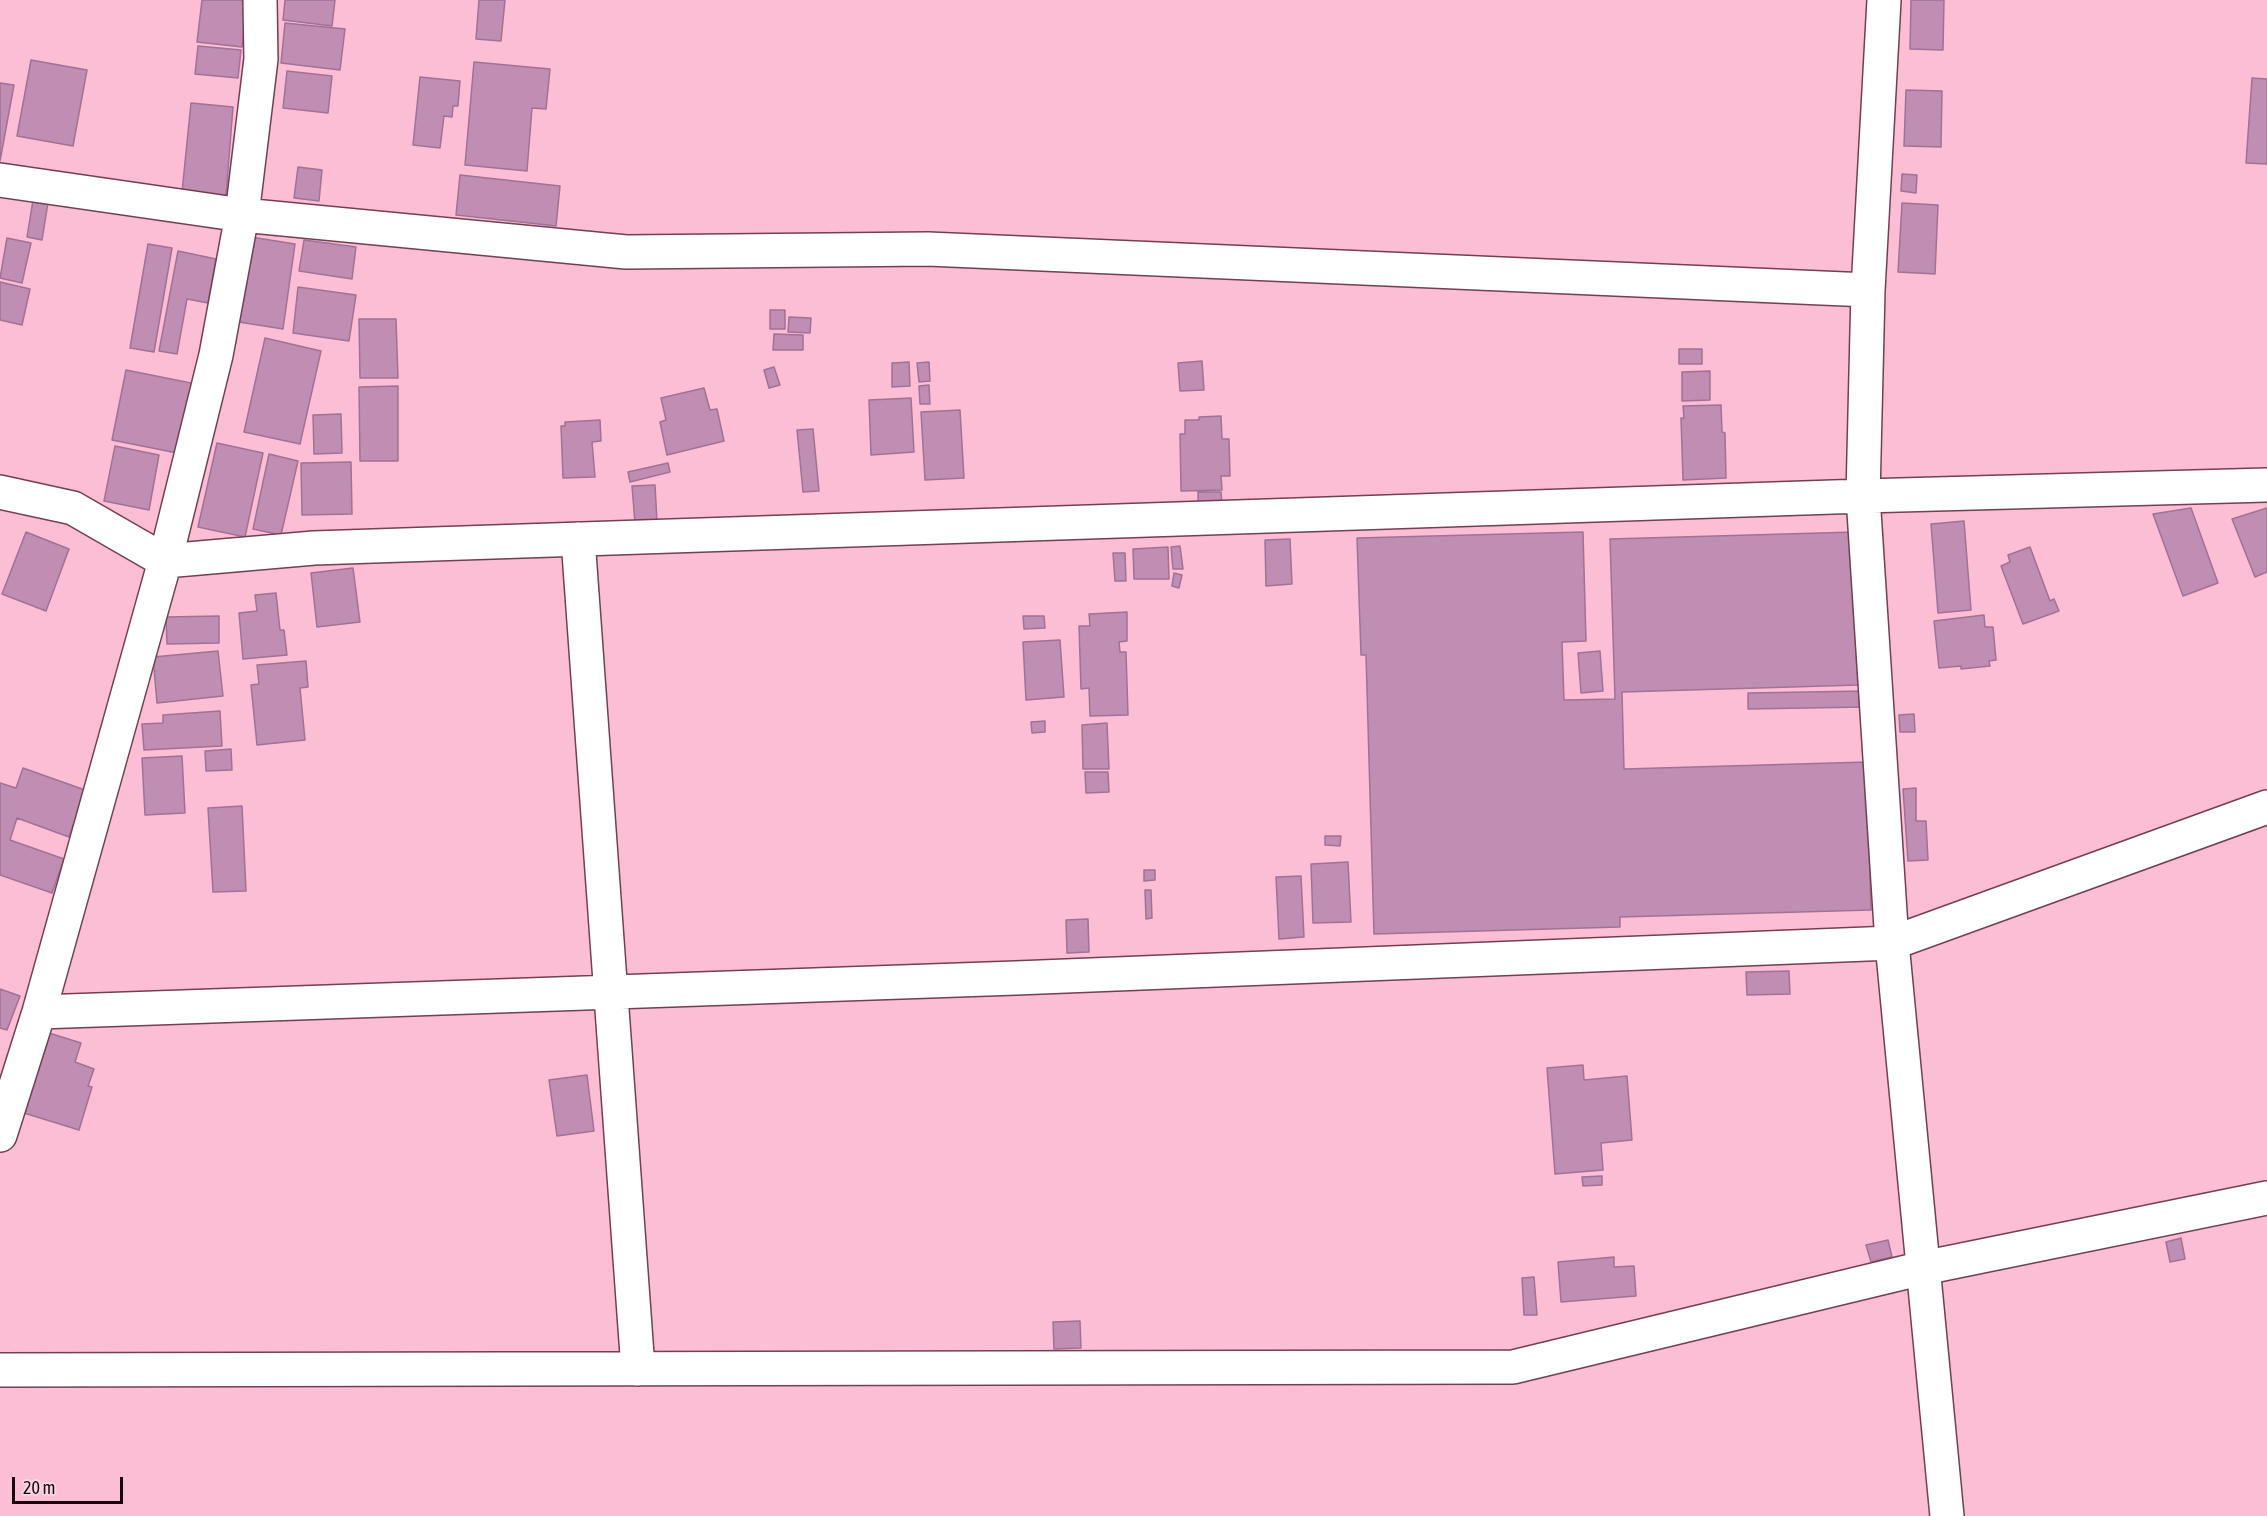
<!DOCTYPE html>
<html>
<head>
<meta charset="utf-8">
<style>
  body { margin:0 }
  #map { position:relative; width:2267px; height:1516px; overflow:hidden; background:#fcbed4; font-family:"Asap Condensed",sans-serif }
  canvas { display:block }
  .scale { position:absolute; left:12px; top:1477px; width:111px; height:27px; box-sizing:border-box; border:3px solid #18050c; border-top:0; padding-left:8px; font-size:18px; line-height:21px; white-space:nowrap; color:#18050c; -webkit-text-stroke:4px #fad4e0; paint-order:stroke }
</style>
</head>
<body>
<div id="map">
<canvas width="2267" height="1516"></canvas>
<div class="scale">20 m</div>
</div>
<script>
const c = document.querySelector('canvas').getContext('2d');
c.lineJoin = 'round';
function fill(path, color) { c.fillStyle = color; c.fill(path, 'evenodd'); }
function stroke(path, color, width, dash) { c.strokeStyle = color; c.lineWidth = width; c.lineCap = dash ? 'butt' : 'round'; c.setLineDash(dash || []); c.stroke(path); }
const building = new Path2D(`
  M 202,0 L 247,0 L 242,47 L 197,42 Z
  M 285,0 L 335,0 L 332,26 L 283,20 Z
  M 479,0 L 505,0 L 501,41 L 476,39 Z
  M 1911,0 L 1944,0 L 1943,50 L 1910,49 Z
  M 285,23 L 345,29 L 340,70 L 281,63 Z
  M 198,46 L 241,50 L 238,78 L 195,74 Z
  M 31,60 L 87,70 L 73,146 L 17,136 Z
  M 474,62 L 550,69 L 546,109 L 532,108 L 527,171 L 465,165 Z
  M 287,71 L 332,76 L 328,113 L 283,108 Z
  M 420,77 L 460,81 L 458,106 L 453,106 L 452,117 L 444,116 L 440,148 L 413,145 Z
  M 2252,78 L 2267,79 L 2267,164 L 2246,163 Z
  M 0,83 L 14,85 L 0,161 Z
  M 1906,90 L 1942,91 L 1941,147 L 1904,146 Z
  M 191,103 L 233,107 L 226,196 L 182,192 Z
  M 298,167 L 322,170 L 319,201 L 294,198 Z
  M 1902,174 L 1917,175 L 1916,193 L 1901,191 Z
  M 460,175 L 560,186 L 556,226 L 456,215 Z
  M 33,200 L 48,203 L 42,240 L 27,237 Z
  M 1902,203 L 1938,205 L 1935,274 L 1898,272 Z
  M 251,237 L 295,244 L 283,329 L 239,322 Z
  M 7,238 L 31,243 L 22,283 L 0,278 Z
  M 304,240 L 356,247 L 352,279 L 299,271 Z
  M 148,244 L 172,248 L 154,352 L 130,348 Z
  M 178,251 L 216,259 L 208,303 L 187,299 L 177,354 L 159,351 Z
  M 0,282 L 30,289 L 22,325 L 0,320 Z
  M 298,287 L 356,295 L 349,341 L 293,333 Z
  M 770,310 L 785,310 L 785,329 L 770,329 Z
  M 789,317 L 811,318 L 810,333 L 788,332 Z
  M 359,319 L 396,319 L 398,378 L 360,378 Z
  M 774,334 L 803,335 L 803,350 L 773,350 Z
  M 265,338 L 321,351 L 300,444 L 244,432 Z
  M 1679,349 L 1702,349 L 1702,364 L 1679,364 Z
  M 1202,361 L 1204,390 L 1180,391 L 1178,363 Z
  M 909,362 L 910,386 L 892,387 L 892,363 Z
  M 929,362 L 930,381 L 919,382 L 917,363 Z
  M 774,367 L 780,385 L 769,388 L 764,370 Z
  M 126,370 L 196,384 L 182,454 L 112,440 Z
  M 1710,371 L 1710,400 L 1682,401 L 1682,372 Z
  M 929,385 L 930,404 L 920,404 L 919,386 Z
  M 398,386 L 398,461 L 360,461 L 359,387 Z
  M 704,388 L 710,410 L 717,409 L 724,441 L 667,455 L 660,422 L 666,420 L 661,398 Z
  M 911,398 L 914,452 L 871,455 L 869,400 Z
  M 1721,405 L 1722,432 L 1725,433 L 1726,478 L 1683,480 L 1681,418 L 1684,418 L 1683,406 Z
  M 960,410 L 964,478 L 925,480 L 921,412 Z
  M 341,414 L 342,453 L 314,454 L 313,415 Z
  M 1221,416 L 1222,439 L 1229,439 L 1230,476 L 1221,476 L 1222,490 L 1181,491 L 1180,434 L 1185,434 L 1185,420 L 1199,420 L 1199,417 Z
  M 600,420 L 601,441 L 592,442 L 595,477 L 563,478 L 561,426 L 565,426 L 565,422 Z
  M 813,429 L 819,491 L 803,492 L 797,430 Z
  M 217,443 L 263,453 L 245,537 L 198,527 Z
  M 115,446 L 159,455 L 149,510 L 104,501 Z
  M 269,454 L 298,461 L 281,535 L 253,529 Z
  M 351,462 L 352,514 L 302,515 L 301,463 Z
  M 668,463 L 670,472 L 630,482 L 628,472 Z
  M 655,485 L 657,522 L 635,523 L 632,486 Z
  M 1198,492 L 1221,492 L 1222,504 L 1198,505 Z
  M 2191,508 L 2218,583 L 2183,596 L 2153,514 Z
  M 2267,508 L 2267,572 L 2255,577 L 2232,519 Z
  M 1964,521 L 1971,610 L 1938,613 L 1931,524 Z
  M 26,532 L 69,549 L 46,611 L 2,594 Z
  M 1583,532 L 1586,641 L 1562,642 L 1564,700 L 1615,699 L 1610,539 L 1855,532 L 1859,685 L 1622,692 L 1624,769 L 1867,762 L 1871,910 L 1620,917 L 1620,927 L 1374,934 L 1366,655 L 1361,655 L 1357,538 Z
  M 1290,539 L 1292,584 L 1266,586 L 1265,540 Z
  M 1180,546 L 1183,569 L 1173,569 L 1171,547 Z
  M 1168,547 L 1169,579 L 1134,579 L 1133,549 Z
  M 2030,547 L 2050,601 L 2054,599 L 2059,611 L 2023,624 L 2001,566 L 2010,562 L 2008,555 Z
  M 1113,553 L 1125,553 L 1126,581 L 1115,581 Z
  M 353,568 L 360,622 L 317,627 L 311,573 Z
  M 1174,573 L 1182,575 L 1179,588 L 1172,586 Z
  M 276,593 L 280,630 L 284,630 L 287,655 L 243,659 L 239,613 L 257,611 L 255,595 Z
  M 1127,612 L 1127,641 L 1119,642 L 1120,652 L 1126,652 L 1128,715 L 1090,716 L 1089,688 L 1081,689 L 1079,626 L 1090,626 L 1089,614 Z
  M 1984,615 L 1985,627 L 1993,627 L 1996,660 L 1989,661 L 1990,666 L 1961,669 L 1961,666 L 1939,668 L 1934,621 Z
  M 219,616 L 219,643 L 167,644 L 166,617 Z
  M 1023,616 L 1044,616 L 1045,628 L 1024,629 Z
  M 1060,640 L 1064,697 L 1026,700 L 1023,642 Z
  M 218,651 L 223,696 L 157,703 L 153,657 Z
  M 1600,651 L 1603,691 L 1581,693 L 1578,653 Z
  M 306,661 L 308,687 L 300,688 L 305,740 L 257,745 L 251,685 L 259,684 L 257,665 Z
  M 1864,691 L 1865,707 L 1748,709 L 1748,693 Z
  M 220,711 L 222,746 L 144,750 L 142,724 L 163,723 L 163,715 Z
  M 1914,714 L 1915,732 L 1900,732 L 1899,715 Z
  M 1045,721 L 1045,732 L 1032,733 L 1031,722 Z
  M 1107,723 L 1109,769 L 1083,769 L 1082,725 Z
  M 231,749 L 232,770 L 206,771 L 205,751 Z
  M 182,756 L 185,813 L 145,815 L 142,758 Z
  M 23,768 L 85,790 L 69,837 L 17,818 L 10,840 L 64,859 L 52,893 L 0,875 L 0,783 L 16,788 Z
  M 1085,772 L 1108,772 L 1109,792 L 1086,793 Z
  M 1916,788 L 1916,821 L 1926,821 L 1928,860 L 1908,861 L 1903,789 Z
  M 242,806 L 246,891 L 213,892 L 208,808 Z
  M 1325,836 L 1341,836 L 1340,846 L 1325,845 Z
  M 1348,862 L 1351,922 L 1313,923 L 1311,864 Z
  M 1144,870 L 1155,870 L 1155,880 L 1144,881 Z
  M 1301,876 L 1304,937 L 1279,939 L 1276,877 Z
  M 1145,890 L 1151,890 L 1152,918 L 1146,919 Z
  M 1088,919 L 1089,952 L 1067,953 L 1066,920 Z
  M 1789,971 L 1790,994 L 1747,995 L 1746,972 Z
  M 0,989 L 20,996 L 7,1030 L 0,1028 Z
  M 49,1033 L 81,1043 L 75,1062 L 94,1069 L 88,1086 L 92,1087 L 79,1130 L 24,1113 Z
  M 1583,1065 L 1584,1080 L 1627,1076 L 1632,1140 L 1601,1143 L 1603,1170 L 1555,1174 L 1547,1068 Z
  M 587,1075 L 594,1131 L 557,1136 L 549,1080 Z
  M 1602,1176 L 1602,1185 L 1583,1186 L 1582,1177 Z
  M 2181,1238 L 2185,1259 L 2170,1262 L 2166,1242 Z
  M 1888,1240 L 1892,1257 L 1871,1262 L 1866,1245 Z
  M 1614,1257 L 1614,1267 L 1634,1266 L 1636,1296 L 1561,1302 L 1558,1262 Z
  M 1534,1277 L 1537,1315 L 1524,1315 L 1522,1278 Z
  M 1080,1321 L 1081,1348 L 1054,1349 L 1053,1322 Z`);
fill(building, '#bf8eb2');
stroke(building, '#a17295', 1.5);
const street = new Path2D(`
  M 1884,0 L 1868,290 L 1863,496 L 1892,943 L 1947,1516
  M 0,180 L 242,215 L 626,252 L 928,249 L 1868,290
  M 0,492 L 73,508 L 165,561 L 314,548 L 1863,496 L 2267,485
  M 578,539 L 638,1369
  M 39,1012 L 1016,978 L 1892,943 L 2267,807
  M 0,1135 L 39,1012 L 165,561 L 216,355 L 242,215 L 261,59 L 260,0
  M 0,1370 L 1513,1367 L 1923,1268 L 2267,1198`);
stroke(street, '#733f53', 36);
stroke(street, '#fff', 33);
</script>
</body>
</html>
